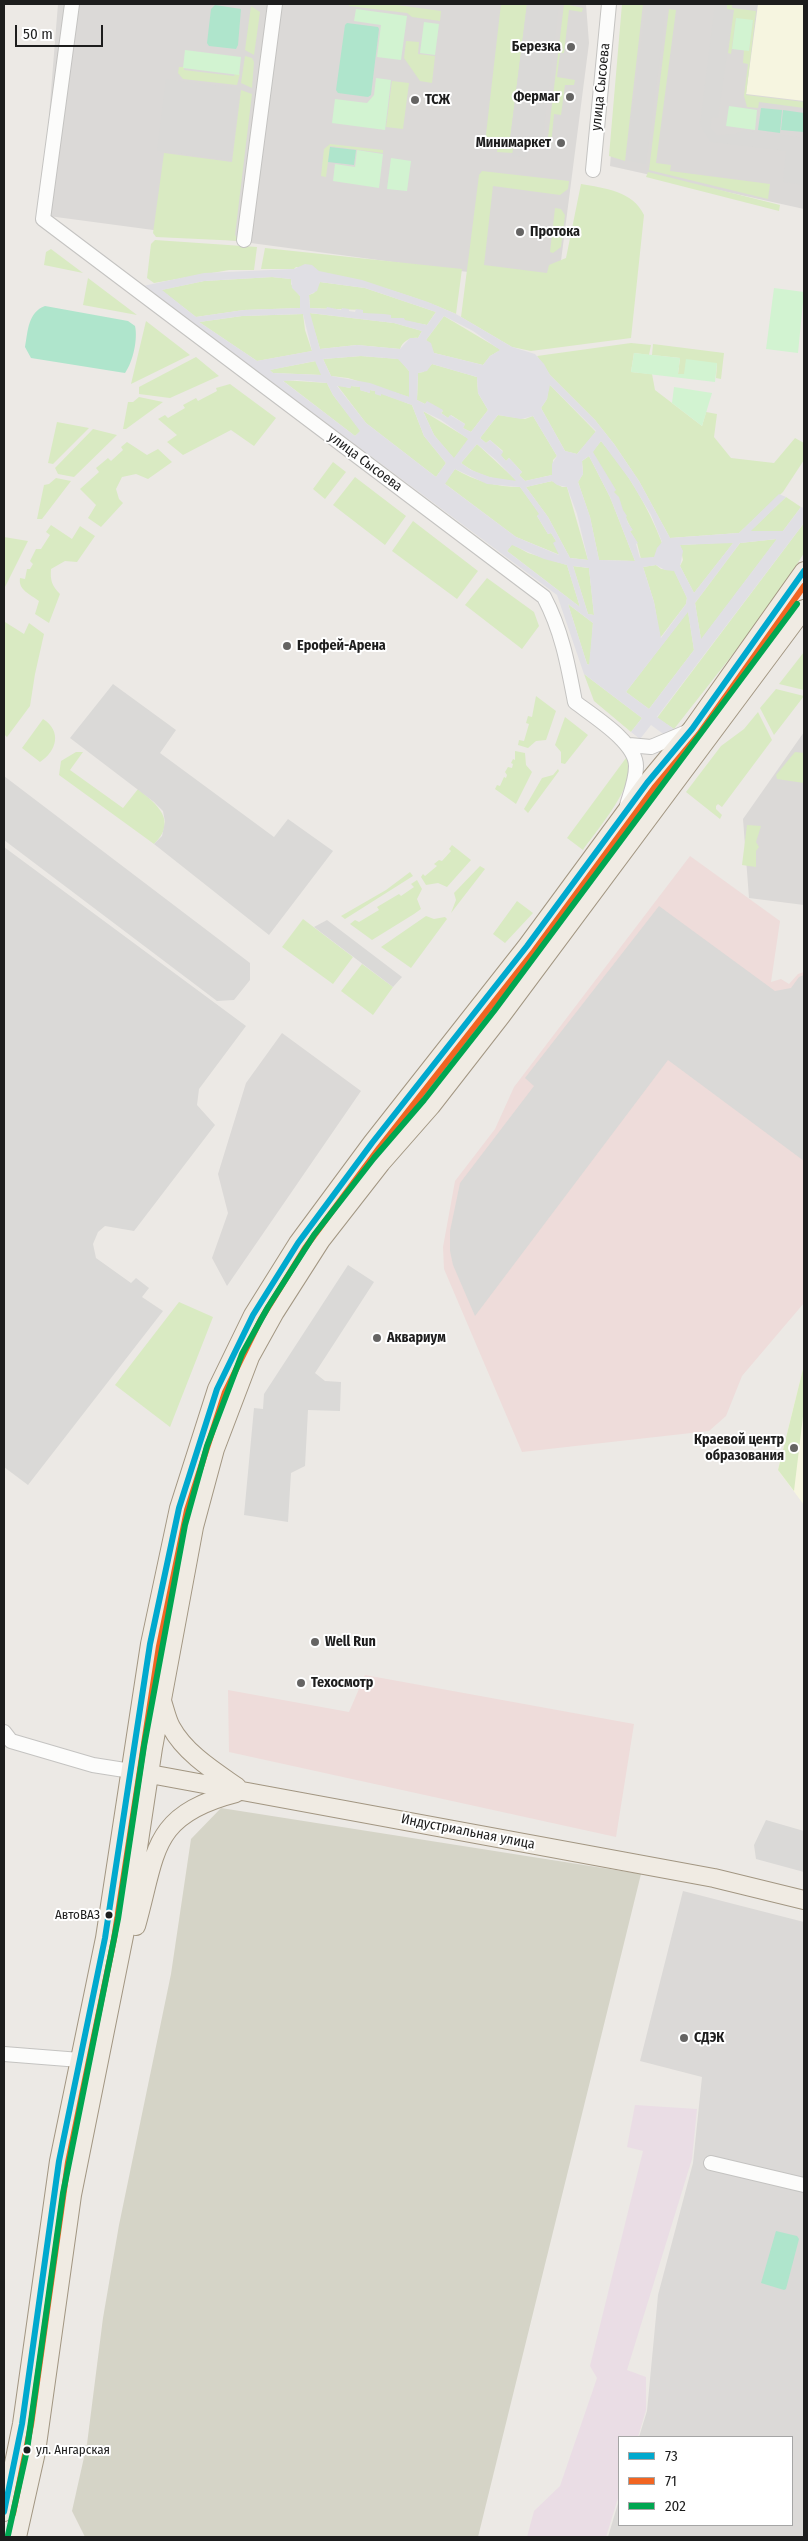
<!DOCTYPE html>
<html>
<head>
<meta charset="utf-8">
<style>
  body { margin:0 }
  #map { position:relative; width:808px; height:2541px; overflow:hidden; background:#ece9e5; font-family:"Fira Sans Condensed",sans-serif }
  canvas { display:block }
  .frame { position:absolute; inset:0; border:5px solid #1d1d1d; pointer-events:none }
  .legend { position:absolute; left:618px; top:2436px; width:175px; height:90px; box-sizing:border-box; background:#fff; border:1px solid #a5a5a5; margin:0; padding:6px 9px; list-style:none; font-size:15px; color:#1d1d1d }
  .legend li { display:flex; align-items:center; gap:10px; height:25px }
  .legend b { width:25px; border:1px solid #a5a5a5 }
  .scale { position:absolute; left:15px; top:25px; width:88px; height:22px; box-sizing:border-box; border:2px solid #1d1d1d; border-top:0; padding-left:6px; font-size:15px; line-height:18px; white-space:nowrap; color:#1d1d1d; -webkit-text-stroke:4px #fff; paint-order:stroke }
</style>
</head>
<body>
<div id="map">
<canvas width="808" height="2541"></canvas>
<div class="frame"></div>
<ul class="legend">
<li><b style="height:6px;background:#00a9ce"></b>73</li>
<li><b style="height:6px;background:#f26522"></b>71</li>
<li><b style="height:6px;background:#00a651"></b>202</li>
</ul>
<div class="scale">50 m</div>
</div>
<script>
const c = document.querySelector('canvas').getContext('2d');
c.lineJoin = 'round';
function fill(path, color) { c.fillStyle = color; c.fill(path, 'evenodd'); }
function stroke(path, color, width, dash) { c.strokeStyle = color; c.lineWidth = width; c.lineCap = dash ? 'butt' : 'round'; c.setLineDash(dash || []); c.stroke(path); }
function label(font, color, halo, rows, align = 'center') {
  c.font = font + ' "Fira Sans Condensed",sans-serif'; c.lineWidth = 4; c.setLineDash([]); c.textBaseline = 'middle'; c.strokeStyle = halo; c.fillStyle = color; for (const [text, x, y, turn = 0] of rows) {
    c.save(); c.translate(x, y); c.rotate((+turn || 0) * Math.PI / 180); c.textAlign = isNaN(turn) ? turn : align; if (halo) c.strokeText(text, 0, 0); c.fillText(text, 0, 0); c.restore();
  }
}
fill(new Path2D(`
  M 58,4 L 586,4 L 589,43 L 558,284 L 41,215 Z
  M 623,4 L 804,4 L 804,209 L 610,166 Z
  M 804,732 L 804,905 L 749,898 L 743,819 Z
  M 282,1033 L 361,1091 L 227,1286 L 212,1258 L 228,1213 L 218,1174 L 246,1083 Z
  M 683,1891 L 804,1922 L 804,2537 L 608,2537 L 619,2500 L 619,2525 L 792,2525 L 792,2437 L 639,2437 L 647,2411 L 658,2295 L 693,2163 L 702,2077 L 640,2061 Z`), '#dbd9d7');
fill(new Path2D(`
  M 690,856 L 780,921 L 771,982 L 781,979 L 789,984 L 798,974 L 804,972 L 804,1303 L 742,1376 L 726,1416 L 709,1431 L 522,1452 L 444,1269 L 443,1247 L 455,1181 L 495,1129 L 514,1087 Z
  M 365,1675 L 634,1724 L 616,1837 L 229,1752 L 228,1690 L 349,1712 Z`), '#eedcda');
fill(new Path2D(`
  M 635,2105 L 697,2109 L 692,2159 L 627,2370 L 646,2377 L 646,2410 L 638,2437 L 619,2437 L 619,2495 L 606,2537 L 527,2537 L 534,2511 L 560,2486 L 597,2378 L 590,2366 L 643,2151 L 627,2147 Z`), '#eadde5');
fill(new Path2D(`
  M 758,4 L 804,4 L 804,101 L 746,94 Z
  M 804,1365 L 804,1505 L 778,1470 Z`), '#f6f5e0');
fill(new Path2D(`
  M 221,1808 L 641,1874 L 478,2537 L 85,2537 L 72,2511 L 87,2444 L 103,2318 L 119,2225 L 171,1974 L 191,1839 Z`), '#d5d4c7');
fill(new Path2D(`
  M 349,4 L 390,4 L 441,11 L 440,21 L 412,17 L 407,13 L 349,6 Z
  M 501,4 L 527,4 L 510,140 L 514,141 L 513,153 L 497,152 L 498,145 L 485,143 Z
  M 564,4 L 583,8 L 582,12 L 569,10 L 564,53 L 560,53 L 557,77 L 575,80 L 574,85 L 565,85 L 561,115 L 554,114 L 551,146 L 547,146 Z
  M 622,4 L 643,4 L 625,161 L 609,156 Z
  M 727,4 L 732,4 L 732,8 L 756,11 L 746,95 L 804,102 L 804,108 L 759,102 L 758,108 L 747,107 L 744,96 L 748,64 L 743,63 L 744,50 L 749,51 L 753,21 L 736,18 L 731,54 L 728,53 L 734,10 L 727,9 Z
  M 251,6 L 260,12 L 254,55 L 245,50 Z
  M 669,9 L 676,10 L 656,163 L 671,165 L 670,171 L 770,184 L 768,199 L 649,170 Z
  M 406,41 L 419,42 L 418,54 L 435,56 L 432,83 L 420,81 L 404,58 Z
  M 245,56 L 252,58 L 254,62 L 252,88 L 241,83 Z
  M 179,67 L 184,67 L 184,70 L 234,76 L 235,74 L 240,74 L 237,85 L 183,79 L 178,73 Z
  M 392,81 L 409,83 L 403,129 L 386,127 Z
  M 241,90 L 252,94 L 235,235 L 241,241 L 156,237 L 153,233 L 164,153 L 232,162 Z
  M 330,144 L 383,150 L 383,153 L 330,146 L 326,177 L 321,176 L 324,149 Z
  M 482,171 L 569,181 L 568,189 L 560,195 L 493,186 L 484,265 L 547,273 L 549,265 L 566,258 L 581,184 C 604,188 633,191 644,215 L 631,338 L 531,351 L 512,347 L 461,317 L 479,175 Z
  M 648,172 L 780,205 L 779,211 L 646,177 Z
  M 555,208 L 561,209 L 565,215 L 561,247 L 553,253 L 550,252 Z
  M 155,240 L 257,247 L 254,270 L 229,270 L 154,283 L 147,278 L 151,244 Z
  M 265,248 L 462,269 L 456,314 C 404,291 351,278 296,267 L 294,269 L 261,269 Z
  M 51,249 L 83,273 L 44,265 L 46,252 Z
  M 272,277 L 291,279 L 291,284 L 300,296 L 301,308 L 244,310 L 196,317 L 161,290 L 204,281 Z
  M 88,278 L 137,315 L 83,305 Z
  M 320,282 L 365,288 L 436,312 L 427,325 L 363,313 L 363,310 L 310,308 L 309,295 L 314,293 Z
  M 309,313 L 394,323 L 422,331 L 418,338 C 410,337 403,341 400,349 L 357,345 L 320,349 Z
  M 303,314 L 305,330 L 312,351 L 257,361 L 199,322 L 242,316 Z
  M 444,316 L 501,350 L 490,356 L 483,365 L 434,353 L 426,340 Z
  M 146,321 L 190,355 L 131,384 Z
  M 631,343 L 651,345 L 649,355 L 634,353 L 631,372 L 652,374 L 655,390 L 702,426 L 706,412 L 717,414 L 714,437 L 731,458 L 774,463 L 795,438 L 804,443 L 804,460 L 783,492 L 739,533 L 670,538 L 639,481 L 614,444 L 595,420 L 550,375 L 537,356 Z
  M 653,344 L 724,353 L 721,379 L 716,378 L 717,363 L 684,375 L 678,374 L 680,358 L 652,355 Z
  M 361,356 L 399,359 L 409,371 L 409,397 L 348,378 L 331,376 L 323,359 Z
  M 196,357 L 219,376 L 170,398 L 139,394 L 139,387 Z
  M 316,361 L 322,375 L 273,373 L 269,370 Z
  M 432,364 L 477,377 L 478,393 L 488,410 L 471,432 L 463,428 L 465,424 L 451,415 L 448,418 L 441,413 L 443,411 L 427,402 L 425,404 L 417,400 L 418,373 L 423,372 Z
  M 282,380 L 327,383 L 333,395 L 361,431 L 355,436 Z
  M 230,384 L 276,418 L 254,446 L 231,430 L 183,455 L 167,442 L 177,435 L 158,419 L 165,415 L 168,418 L 185,408 L 183,405 L 196,398 L 198,401 L 217,391 L 216,388 Z
  M 549,384 L 596,432 L 577,454 L 565,451 L 541,408 L 547,399 Z
  M 337,385 L 350,388 L 351,386 L 361,387 L 360,390 L 370,393 L 370,390 L 375,391 L 412,405 L 424,436 L 446,463 L 436,477 L 366,423 Z
  M 139,397 L 163,402 L 126,429 L 123,429 L 128,402 L 133,402 Z
  M 423,411 L 469,439 L 454,459 L 434,435 Z
  M 498,415 L 525,419 L 533,416 L 557,456 L 553,460 L 552,475 L 525,481 L 519,475 L 522,472 L 509,458 L 506,461 L 500,455 L 503,451 L 490,440 L 486,443 L 480,438 Z
  M 57,422 L 89,428 L 53,464 L 48,463 Z
  M 93,429 L 117,435 L 74,477 L 58,474 L 55,468 Z
  M 601,441 C 627,471 648,506 662,543 L 655,557 L 641,559 L 637,543 L 630,531 L 632,530 L 592,452 Z
  M 127,442 L 147,455 L 158,449 L 172,462 L 148,479 L 136,474 L 122,477 L 116,489 L 119,499 L 123,503 L 101,527 L 88,518 L 96,505 L 80,489 L 99,472 L 96,468 L 108,458 L 111,461 L 123,450 L 121,447 Z
  M 477,444 L 517,481 C 496,481 477,475 461,463 Z
  M 589,456 L 610,497 L 635,561 L 599,560 L 590,517 L 578,482 L 583,474 L 582,461 Z
  M 333,462 L 346,472 L 325,499 L 313,489 Z
  M 455,469 C 475,481 497,487 520,487 L 540,514 L 537,516 L 548,534 L 551,533 L 556,541 L 560,555 L 516,537 L 444,483 Z
  M 355,477 L 406,516 L 385,545 L 333,505 Z
  M 56,478 L 71,481 L 42,519 L 37,519 L 44,485 L 49,484 Z
  M 552,481 L 562,487 L 567,487 L 588,560 L 570,558 L 548,517 L 526,487 Z
  M 786,497 L 801,507 L 783,531 L 750,531 Z
  M 413,521 L 478,571 L 457,599 L 392,551 Z
  M 804,523 L 804,553 L 770,607 L 674,729 L 657,718 Z
  M 51,525 L 72,539 L 80,526 L 95,536 L 77,562 L 65,561 L 51,569 C 50,580 52,586 60,594 L 49,623 L 35,614 L 39,601 C 30,594 18,590 20,578 L 25,579 L 27,569 L 30,569 L 33,564 L 30,561 L 36,549 L 41,549 L 50,535 L 46,532 Z
  M 4,537 L 28,541 L 4,589 Z
  M 777,539 L 701,640 L 695,603 L 740,543 Z
  M 734,542 L 694,593 L 680,566 L 683,560 L 680,545 Z
  M 512,544 L 528,553 L 567,565 L 580,607 L 507,551 Z
  M 656,565 L 661,569 L 674,570 L 687,598 L 686,604 L 660,638 L 654,602 L 643,567 Z
  M 573,566 L 589,568 L 594,615 L 588,614 Z
  M 487,578 L 534,612 L 539,626 L 522,649 L 465,605 Z
  M 568,604 L 593,623 L 590,665 L 587,664 Z
  M 688,611 L 694,650 L 649,709 L 626,692 Z
  M 5,622 L 24,634 L 29,623 L 44,634 L 35,674 L 30,706 L 7,737 L 4,734 Z
  M 804,652 L 804,690 L 779,684 Z
  M 584,674 L 642,718 L 631,732 L 594,701 Z
  M 776,689 L 804,696 L 774,735 L 760,708 Z
  M 536,696 L 556,711 L 546,740 L 536,741 L 528,748 L 518,745 L 519,740 L 524,741 L 529,724 L 526,723 L 528,716 L 532,717 Z
  M 758,712 L 772,740 L 722,807 L 718,804 L 716,806 L 716,809 L 722,815 L 720,819 L 686,792 L 721,746 L 744,729 Z
  M 565,717 L 588,735 L 565,764 L 561,763 L 561,752 L 555,745 Z
  M 43,719 C 62,731 57,751 40,762 L 22,748 Z
  M 515,751 L 525,753 L 526,765 L 532,772 L 516,804 L 495,789 L 497,785 L 500,786 L 504,777 L 506,778 L 507,775 L 505,772 L 508,767 L 512,768 L 513,764 L 511,763 L 513,759 L 515,760 Z
  M 76,752 L 83,752 L 70,770 L 123,808 L 138,789 C 157,804 178,821 154,844 L 59,775 L 61,761 Z
  M 795,752 L 804,753 L 804,783 L 777,779 L 776,775 Z
  M 626,758 C 642,779 596,831 583,850 L 567,838 Z
  M 558,769 L 559,771 L 528,813 L 524,809 L 542,778 L 553,775 Z
  M 747,825 L 761,826 L 756,842 L 759,847 L 756,851 L 756,867 L 742,865 Z
  M 452,845 L 471,860 L 447,887 L 438,883 L 426,885 L 421,877 L 423,874 L 425,876 L 437,866 L 434,864 L 439,860 L 442,861 L 451,851 L 449,849 Z
  M 480,866 L 485,869 L 451,913 L 456,900 L 454,893 Z
  M 410,872 L 413,876 L 345,919 L 341,916 L 386,890 Z
  M 417,880 L 422,889 L 417,899 L 421,909 L 414,914 L 372,940 L 350,924 L 355,920 L 359,922 L 379,910 L 377,907 L 399,894 L 401,896 L 414,887 L 411,884 Z
  M 517,901 L 533,913 L 505,943 L 493,934 Z
  M 426,916 L 434,919 L 445,917 L 447,919 L 411,968 L 381,947 Z
  M 303,919 L 353,957 L 333,984 L 282,947 Z
  M 362,964 L 393,987 L 373,1015 L 341,991 Z
  M 179,1302 L 213,1317 L 170,1427 L 115,1385 Z
  M 804,1365 L 804,1408 L 794,1491 L 778,1470 Z`), '#d9eac2');
fill(new Path2D(`
  M 356,9 L 407,16 L 401,60 L 377,57 L 381,25 L 354,21 Z
  M 736,18 L 753,20 L 749,51 L 732,49 Z
  M 424,22 L 439,24 L 435,55 L 420,53 Z
  M 185,50 L 241,57 L 239,75 L 183,68 Z
  M 376,78 L 391,80 L 385,130 L 332,123 L 335,99 L 367,103 L 374,95 Z
  M 729,106 L 757,110 L 755,130 L 726,126 Z
  M 357,150 L 383,154 L 379,188 L 333,181 L 335,164 L 355,167 Z
  M 391,158 L 411,161 L 407,191 L 387,189 Z
  M 774,288 L 804,292 L 798,353 L 766,349 Z
  M 634,353 L 680,358 L 678,374 L 684,374 L 686,359 L 717,363 L 715,382 L 631,372 Z
  M 674,387 L 712,393 L 702,426 L 672,403 Z`), '#d2f3d1');
fill(new Path2D(`
  M 215,5 L 241,9 L 238,45 L 236,49 L 209,46 L 207,43 L 211,9 Z
  M 347,23 L 378,27 L 379,29 L 371,95 L 368,97 L 338,93 L 336,90 L 345,25 Z
  M 761,108 L 782,110 L 780,133 L 758,130 Z
  M 783,110 L 804,113 L 804,132 L 781,130 Z
  M 330,147 L 356,150 L 354,165 L 328,162 Z
  M 45,306 L 128,321 L 135,326 C 138,339 133,362 125,373 L 31,358 L 25,347 C 28,331 28,312 45,306 Z
  M 776,2231 L 797,2236 L 799,2239 L 786,2289 L 784,2290 L 761,2283 Z`), '#afe5cc');
fill(new Path2D(`
  M 527,4 L 559,4 L 542,144 L 528,143 L 526,157 L 512,156 L 514,141 L 510,140 Z
  M 646,4 L 667,4 L 646,164 L 626,160 Z
  M 715,4 L 726,4 L 726,10 L 733,11 L 718,118 L 712,117 L 710,128 L 716,135 L 734,134 L 745,130 L 804,138 L 804,185 L 783,182 L 786,151 L 711,142 L 700,125 Z
  M 166,79 L 240,88 L 231,160 L 157,151 Z
  M 113,684 L 176,730 L 160,753 L 274,837 L 288,819 L 333,851 L 269,935 L 154,844 L 162,836 L 165,822 L 163,811 L 154,802 L 70,738 Z
  M 4,776 L 250,963 L 250,980 L 234,1000 L 217,1001 L 4,840 Z
  M 4,847 L 246,1026 L 199,1089 L 197,1105 L 215,1125 L 134,1231 L 105,1226 L 98,1232 L 93,1244 L 96,1258 L 131,1283 L 136,1278 L 149,1288 L 142,1297 L 163,1311 L 28,1485 L 4,1467 Z
  M 659,906 L 775,991 L 791,988 L 799,977 L 804,975 L 804,1161 L 668,1060 L 475,1316 L 453,1265 L 450,1251 L 450,1231 L 460,1183 L 534,1086 L 525,1078 Z
  M 327,920 L 402,977 L 393,987 L 314,927 Z
  M 348,1265 L 374,1282 L 315,1373 L 325,1381 L 341,1382 L 340,1411 L 308,1410 L 305,1466 L 291,1473 L 288,1522 L 244,1515 L 254,1408 L 263,1409 L 264,1394 Z
  M 766,1820 L 804,1831 L 804,1872 L 756,1859 L 754,1845 Z`), '#dad9d7');
fill(new Path2D(`
  M 305,264 L 312,265 L 319,271 L 362,280 L 428,302 L 456,314 L 512,347 L 535,354 L 544,364 L 550,375 L 595,420 L 614,444 L 639,481 L 670,538 L 739,533 L 779,494 L 786,497 L 751,531 L 783,531 L 801,507 L 804,508 L 804,523 L 657,717 L 674,729 L 666,736 L 651,725 L 640,739 L 631,732 L 642,718 L 584,674 L 557,595 L 143,286 L 204,273 L 294,269 ZM 272,277 L 291,279 L 292,288 L 300,296 L 300,308 L 244,310 L 196,317 L 162,290 L 204,281 ZM 320,282 L 365,288 L 436,312 L 427,325 L 405,320 L 404,318 L 391,318 L 391,315 L 384,314 L 363,313 L 363,310 L 356,309 L 355,312 L 349,311 L 349,309 L 342,308 L 341,310 L 327,307 L 326,309 L 310,308 L 309,295 L 317,291 ZM 310,313 L 394,323 L 422,331 L 418,338 L 410,338 L 400,349 L 357,345 L 320,349 ZM 303,314 L 312,351 L 257,361 L 199,322 L 242,316 ZM 444,316 L 473,331 L 500,350 L 490,356 L 483,365 L 434,353 L 431,343 L 426,340 ZM 361,356 L 398,359 L 409,371 L 409,397 L 370,383 L 331,376 L 323,359 ZM 315,361 L 321,375 L 273,373 L 270,370 ZM 432,364 L 477,377 L 478,393 L 488,410 L 471,432 L 463,428 L 465,424 L 450,415 L 448,418 L 441,413 L 443,410 L 427,401 L 425,404 L 417,400 L 418,373 L 427,371 ZM 297,380 L 327,383 L 333,395 L 360,431 L 355,436 L 283,381 ZM 550,385 L 596,431 L 577,454 L 565,451 L 541,408 L 547,399 ZM 337,386 L 351,388 L 351,386 L 360,387 L 360,390 L 370,393 L 370,390 L 375,391 L 375,394 L 381,396 L 381,394 L 412,405 L 424,436 L 446,463 L 436,477 L 366,423 ZM 423,411 L 441,420 L 468,439 L 454,458 L 434,435 ZM 498,415 L 521,419 L 533,416 L 557,456 L 552,464 L 552,475 L 525,481 L 519,475 L 522,472 L 509,458 L 506,461 L 501,455 L 503,452 L 490,440 L 486,443 L 480,438 ZM 601,441 L 630,480 L 651,515 L 662,542 L 657,548 L 654,557 L 640,558 L 636,544 L 638,543 L 630,531 L 633,530 L 628,523 L 626,517 L 627,516 L 623,510 L 619,497 L 614,492 L 616,490 L 593,452 ZM 477,444 L 496,460 L 516,481 L 490,477 L 471,470 L 461,463 ZM 589,456 L 610,497 L 635,561 L 599,560 L 590,517 L 578,482 L 583,474 L 582,461 ZM 455,469 L 487,484 L 520,487 L 539,514 L 537,516 L 548,534 L 551,533 L 556,541 L 553,543 L 559,555 L 516,537 L 445,484 ZM 552,481 L 557,485 L 567,487 L 577,514 L 588,560 L 570,558 L 548,517 L 526,487 ZM 776,539 L 776,540 L 701,639 L 695,603 L 740,543 ZM 733,543 L 694,593 L 680,566 L 683,551 L 680,545 ZM 512,545 L 544,559 L 567,565 L 580,607 L 507,551 ZM 656,565 L 665,570 L 674,571 L 687,598 L 686,604 L 661,638 L 654,602 L 643,567 ZM 573,566 L 589,568 L 594,615 L 588,614 ZM 568,604 L 593,623 L 589,665 L 587,664 ZM 688,612 L 694,650 L 649,709 L 626,692 Z`), '#e0dfe4');
const minor = new Path2D(`
  M 72,4 L 43,219 L 544,597 C 562,631 568,665 575,702 C 593,716 636,742 636,766 C 636,780 631,792 627,805
  M 593,170 L 609,4
  M 244,240 L 275,4
  M 629,745 L 651,747 L 689,731
  M 4,1732 L 11,1741 L 93,1765 L 131,1771
  M 4,2054 L 80,2060
  M 711,2163 L 804,2185`);
const major = new Path2D(`
  M 162,1701 C 165,1710 167,1720 171,1727 C 185,1753 214,1771 237,1787
  M 139,1772 L 714,1878 L 804,1900
  M 136,1926 C 157,1852 150,1815 236,1793
  M 4,2512 L 22,2424 L 59,2161 L 105,1938 L 150,1644 L 179,1508 L 217,1389 L 253,1315 L 298,1243 L 372,1143 L 527,946 L 647,783 L 692,729 L 804,571
  M 17,2537 L 36,2452 L 72,2195 L 127,1921 L 153,1748 L 194,1527 L 215,1449 L 250,1357 L 275,1312 L 321,1240 L 381,1163 L 431,1106 L 501,1016 L 804,609`);
stroke(minor, '#c4c3c1', 16);
stroke(major, '#a29682', 20);
stroke(minor, '#fcfcfb', 14);
stroke(major, '#f0ebe3', 18);
stroke(new Path2D(`
  M 4,2512 L 22,2424 L 59,2161 L 105,1938 L 150,1644 L 179,1508 L 217,1389 L 253,1315 L 298,1243 L 372,1143 L 527,946 L 647,783 L 692,729 L 804,571`), '#00a9ce', 6);
stroke(new Path2D(`
  M 13,2514 L 31,2425 L 68,2162 L 114,1939 L 159,1646 L 187,1510 L 225,1392 L 261,1319 L 305,1248 L 379,1148 L 534,951 L 654,788 L 699,734 L 804,586`), '#f26522', 6);
stroke(new Path2D(`
  M 8,2535 L 27,2450 L 63,2193 L 118,1919 L 144,1746 L 185,1525 L 207,1446 L 242,1354 L 268,1307 L 314,1235 L 374,1158 L 424,1100 L 494,1011 L 797,604`), '#00a651', 6);
for (const [x, y, r, color] of [
  [571,47,5,"#656463"],
  [570,97,5,"#656463"],
  [415,100,5,"#656463"],
  [561,143,5,"#656463"],
  [520,232,5,"#656463"],
  [287,646,5,"#656463"],
  [377,1338,5,"#656463"],
  [794,1448,5,"#656463"],
  [315,1642,5,"#656463"],
  [301,1683,5,"#656463"],
  [109,1915,4.5,"#1d1d1d"],
  [684,2038,5,"#656463"],
  [27,2450,4.5,"#1d1d1d"]
]) { const dot = new Path2D(); dot.arc(x, y, r, 0, 2 * Math.PI); c.fillStyle = color; c.fill(dot); stroke(dot, '#fff', 2); }
label('13px', '#1d1d1d', '#fff', [
  ["АвтоВАЗ",100,1915],
  ["ул. Ангарская",36,2450,"left"]
], 'right');
label('bold 14px', '#1d1d1d', '#fff', [
  ["Березка",561,47,"right"],
  ["Фермаг",560,97,"right"],
  ["ТСЖ",425,100],
  ["Минимаркет",551,143,"right"],
  ["Протока",530,232],
  ["Ерофей-Арена",297,646],
  ["Аквариум",387,1338],
  ["Краевой центр",784,1440,"right"],
  ["образования",784,1456,"right"],
  ["Well Run",325,1642],
  ["Техосмотр",311,1683],
  ["СДЭК",694,2038]
], 'left');
label('14px', '#1d1d1d', '#fff', [
  ["улица Сысоева",601,87,-84],
  ["улица Сысоева",365,462,37],
  ["Индустриальная улица",468,1832,11]
]);
</script>
</body>
</html>
